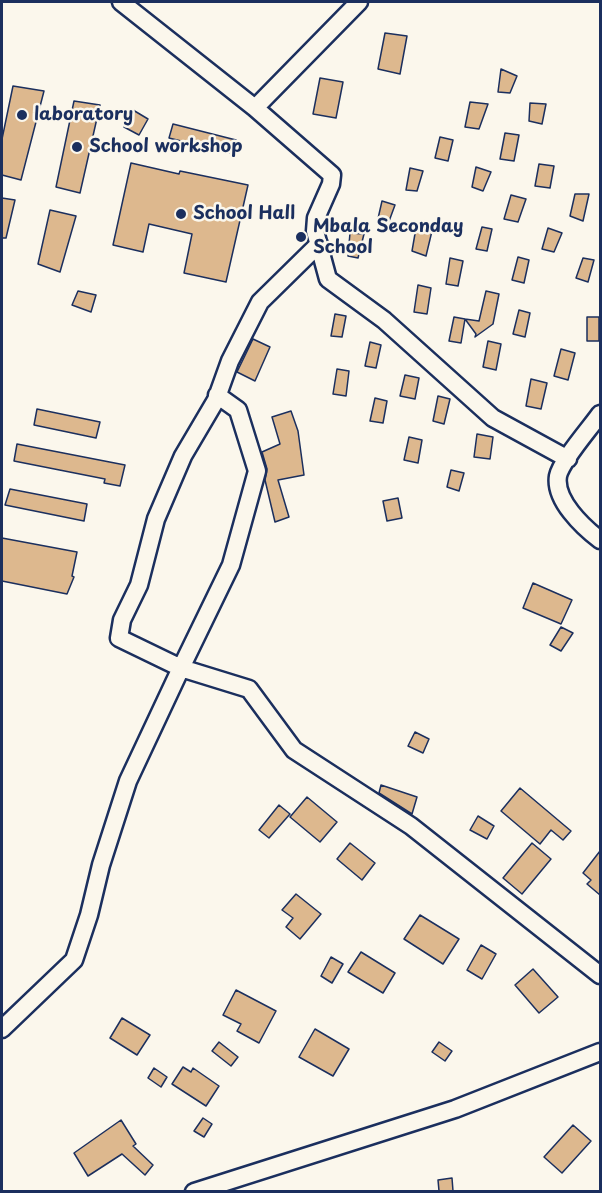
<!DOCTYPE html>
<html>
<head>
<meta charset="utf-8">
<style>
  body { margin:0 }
  #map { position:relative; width:602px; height:1193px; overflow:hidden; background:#fbf7ec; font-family:"Playpen Sans",sans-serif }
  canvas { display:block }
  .frame { position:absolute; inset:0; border:3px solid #1b2f5e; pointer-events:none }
</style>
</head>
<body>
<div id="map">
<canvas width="602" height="1193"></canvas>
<div class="frame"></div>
</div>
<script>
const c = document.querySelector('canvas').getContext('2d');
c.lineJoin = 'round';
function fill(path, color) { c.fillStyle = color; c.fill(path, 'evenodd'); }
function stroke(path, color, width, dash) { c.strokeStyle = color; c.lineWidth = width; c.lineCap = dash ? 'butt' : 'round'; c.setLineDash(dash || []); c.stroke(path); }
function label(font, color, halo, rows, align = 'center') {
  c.font = font + ' "Playpen Sans",sans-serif'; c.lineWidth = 5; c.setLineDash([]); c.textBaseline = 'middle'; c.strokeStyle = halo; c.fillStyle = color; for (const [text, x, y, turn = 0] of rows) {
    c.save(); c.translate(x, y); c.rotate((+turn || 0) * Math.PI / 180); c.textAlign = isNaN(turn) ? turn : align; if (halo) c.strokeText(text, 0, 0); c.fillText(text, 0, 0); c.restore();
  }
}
const building = new Path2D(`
  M 385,33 L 407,36 L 400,74 L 378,69 Z
  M 501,69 L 517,76 L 510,93 L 498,92 Z
  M 320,78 L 343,82 L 336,118 L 313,114 Z
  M 13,86 L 44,91 L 21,180 L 2,175 L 2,139 Z
  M 74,101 L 100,105 L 80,193 L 56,187 Z
  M 470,102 L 488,104 L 479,129 L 465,127 Z
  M 530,103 L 546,104 L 542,124 L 529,121 Z
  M 133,110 L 148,119 L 139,135 L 124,127 Z
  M 173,124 L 236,140 L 233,154 L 169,138 Z
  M 505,133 L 519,135 L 514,161 L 500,159 Z
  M 440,137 L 453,140 L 448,161 L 435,158 Z
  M 131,163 L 179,174 L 180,171 L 248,185 L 226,282 L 184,273 L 192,234 L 149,224 L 143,252 L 113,245 Z
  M 539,164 L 554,166 L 550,188 L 535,186 Z
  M 476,167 L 491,172 L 483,191 L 472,187 Z
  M 410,168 L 423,171 L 417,191 L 406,190 Z
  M 575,194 L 589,194 L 583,221 L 570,216 Z
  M 511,195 L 526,199 L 518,222 L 504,219 Z
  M 2,198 L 15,200 L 6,238 L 2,238 Z
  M 382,201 L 395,205 L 388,224 L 377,223 Z
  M 50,210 L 76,216 L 60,272 L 38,264 Z
  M 482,227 L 492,229 L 487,251 L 476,249 Z
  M 416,228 L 432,231 L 426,256 L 412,251 Z
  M 548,228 L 562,233 L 554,252 L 542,249 Z
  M 350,233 L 364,234 L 358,258 L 348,256 Z
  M 518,257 L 529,260 L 524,283 L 512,280 Z
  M 450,258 L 463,261 L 458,286 L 446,284 Z
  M 583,258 L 594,260 L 588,282 L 576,278 Z
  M 418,285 L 431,288 L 427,314 L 414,312 Z
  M 78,291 L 96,295 L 91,312 L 72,305 Z
  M 486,291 L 499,294 L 493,324 L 475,337 L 476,334 L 465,319 L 479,321 Z
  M 519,310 L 530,313 L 525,337 L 513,334 Z
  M 335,314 L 346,316 L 342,337 L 331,336 Z
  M 454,317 L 465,319 L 461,343 L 449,341 Z
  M 587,317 L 599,317 L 599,341 L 587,341 Z
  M 253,339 L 270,347 L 255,381 L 237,372 Z
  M 488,341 L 501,344 L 496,370 L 483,367 Z
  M 370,342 L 381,345 L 376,368 L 365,366 Z
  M 561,349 L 575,353 L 568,380 L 554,376 Z
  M 337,369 L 349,371 L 346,396 L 333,394 Z
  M 405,375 L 419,378 L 415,399 L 400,396 Z
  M 531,379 L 547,383 L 541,409 L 526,406 Z
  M 438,396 L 450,399 L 444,424 L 433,421 Z
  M 375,398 L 387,401 L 383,423 L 370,421 Z
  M 37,409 L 100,422 L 96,438 L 34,425 Z
  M 291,411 L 298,431 L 304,475 L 278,480 L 289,517 L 275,522 L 265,480 L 267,469 L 262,452 L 280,444 L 272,417 Z
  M 477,434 L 493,437 L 490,459 L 474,457 Z
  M 409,437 L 422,440 L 418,463 L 404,460 Z
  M 17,444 L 125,465 L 120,486 L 104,483 L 105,479 L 14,461 Z
  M 451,470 L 464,473 L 459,491 L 447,487 Z
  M 10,489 L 87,504 L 84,521 L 5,505 Z
  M 398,498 L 402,518 L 387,521 L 383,501 Z
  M 2,538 L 77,552 L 72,576 L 74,577 L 67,594 L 2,581 Z
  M 533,583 L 572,600 L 561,624 L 523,608 Z
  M 561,627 L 573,633 L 561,651 L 550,645 Z
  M 415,732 L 429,739 L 423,753 L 408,746 Z
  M 381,785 L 417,797 L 412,814 L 379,793 Z
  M 520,788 L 571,831 L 563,840 L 551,830 L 540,844 L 501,811 Z
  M 307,797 L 337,822 L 320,842 L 290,817 Z
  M 279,805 L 290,814 L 269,838 L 259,830 Z
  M 478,816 L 494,826 L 487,839 L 470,830 Z
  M 350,843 L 375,863 L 362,880 L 337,859 Z
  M 532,843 L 551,859 L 522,894 L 503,878 Z
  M 600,851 L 600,895 L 587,884 L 591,880 L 583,873 Z
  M 296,894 L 321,914 L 300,939 L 286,927 L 293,918 L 282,910 Z
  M 420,915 L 459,939 L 443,964 L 404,939 Z
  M 481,945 L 496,954 L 482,979 L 467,970 Z
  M 361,952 L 395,973 L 383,993 L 348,972 Z
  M 331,957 L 343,964 L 332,983 L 321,976 Z
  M 533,969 L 558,997 L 539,1013 L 515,985 Z
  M 236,990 L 276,1011 L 259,1043 L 237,1031 L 241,1024 L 223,1015 Z
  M 122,1018 L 150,1035 L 137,1055 L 110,1038 Z
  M 315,1029 L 349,1049 L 333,1076 L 299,1057 Z
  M 219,1042 L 238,1057 L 231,1066 L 212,1051 Z
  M 439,1042 L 452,1051 L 445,1061 L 432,1052 Z
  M 183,1067 L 191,1072 L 193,1068 L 219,1086 L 206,1106 L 172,1084 Z
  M 154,1068 L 167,1077 L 161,1087 L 148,1078 Z
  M 203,1118 L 212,1124 L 204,1137 L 194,1131 Z
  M 121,1120 L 136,1144 L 133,1146 L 153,1165 L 145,1175 L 122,1154 L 88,1176 L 74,1153 Z
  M 573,1125 L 591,1141 L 562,1173 L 544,1157 Z
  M 452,1178 L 453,1191 L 439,1191 L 438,1180 Z`);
fill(building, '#ddb88e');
stroke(building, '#1b2f5e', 1.5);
const street = new Path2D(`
  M 121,2 L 255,108 L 332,175 L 331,184 L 316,218 L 315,231 L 328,279 L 384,320 L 493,418 L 568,459
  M 255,108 L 359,2
  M 217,395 L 238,410 L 257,471 L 231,565 L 181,668 L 249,689 L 294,750 L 411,826 L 600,975
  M 600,414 C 591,427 561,461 558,476 C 554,500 583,527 600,540
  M 2,1029 L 74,960 L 89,915 L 101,865 L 128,781 L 181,668 L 119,638 L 122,620 L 139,585 L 156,519 L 183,456 L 216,400 L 230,361 L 260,302 L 319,244
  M 194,1192 L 455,1109 L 600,1052`);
stroke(street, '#1b2f5e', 21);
stroke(street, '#fbf7ec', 16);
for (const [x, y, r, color] of [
  [22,115,6,"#1b2f5e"],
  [77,147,6,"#1b2f5e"],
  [181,214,6,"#1b2f5e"],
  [301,237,6,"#1b2f5e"]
]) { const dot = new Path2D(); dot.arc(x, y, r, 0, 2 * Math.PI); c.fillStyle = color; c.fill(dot); stroke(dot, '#fbf7ec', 2); }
label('bold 18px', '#1b2f5e', '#fbf7ec', [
  ["laboratory",34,115],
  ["School workshop",89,147],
  ["School Hall",193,214],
  ["Mbala Seconday",313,227],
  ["School",313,248]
], 'left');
</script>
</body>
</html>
